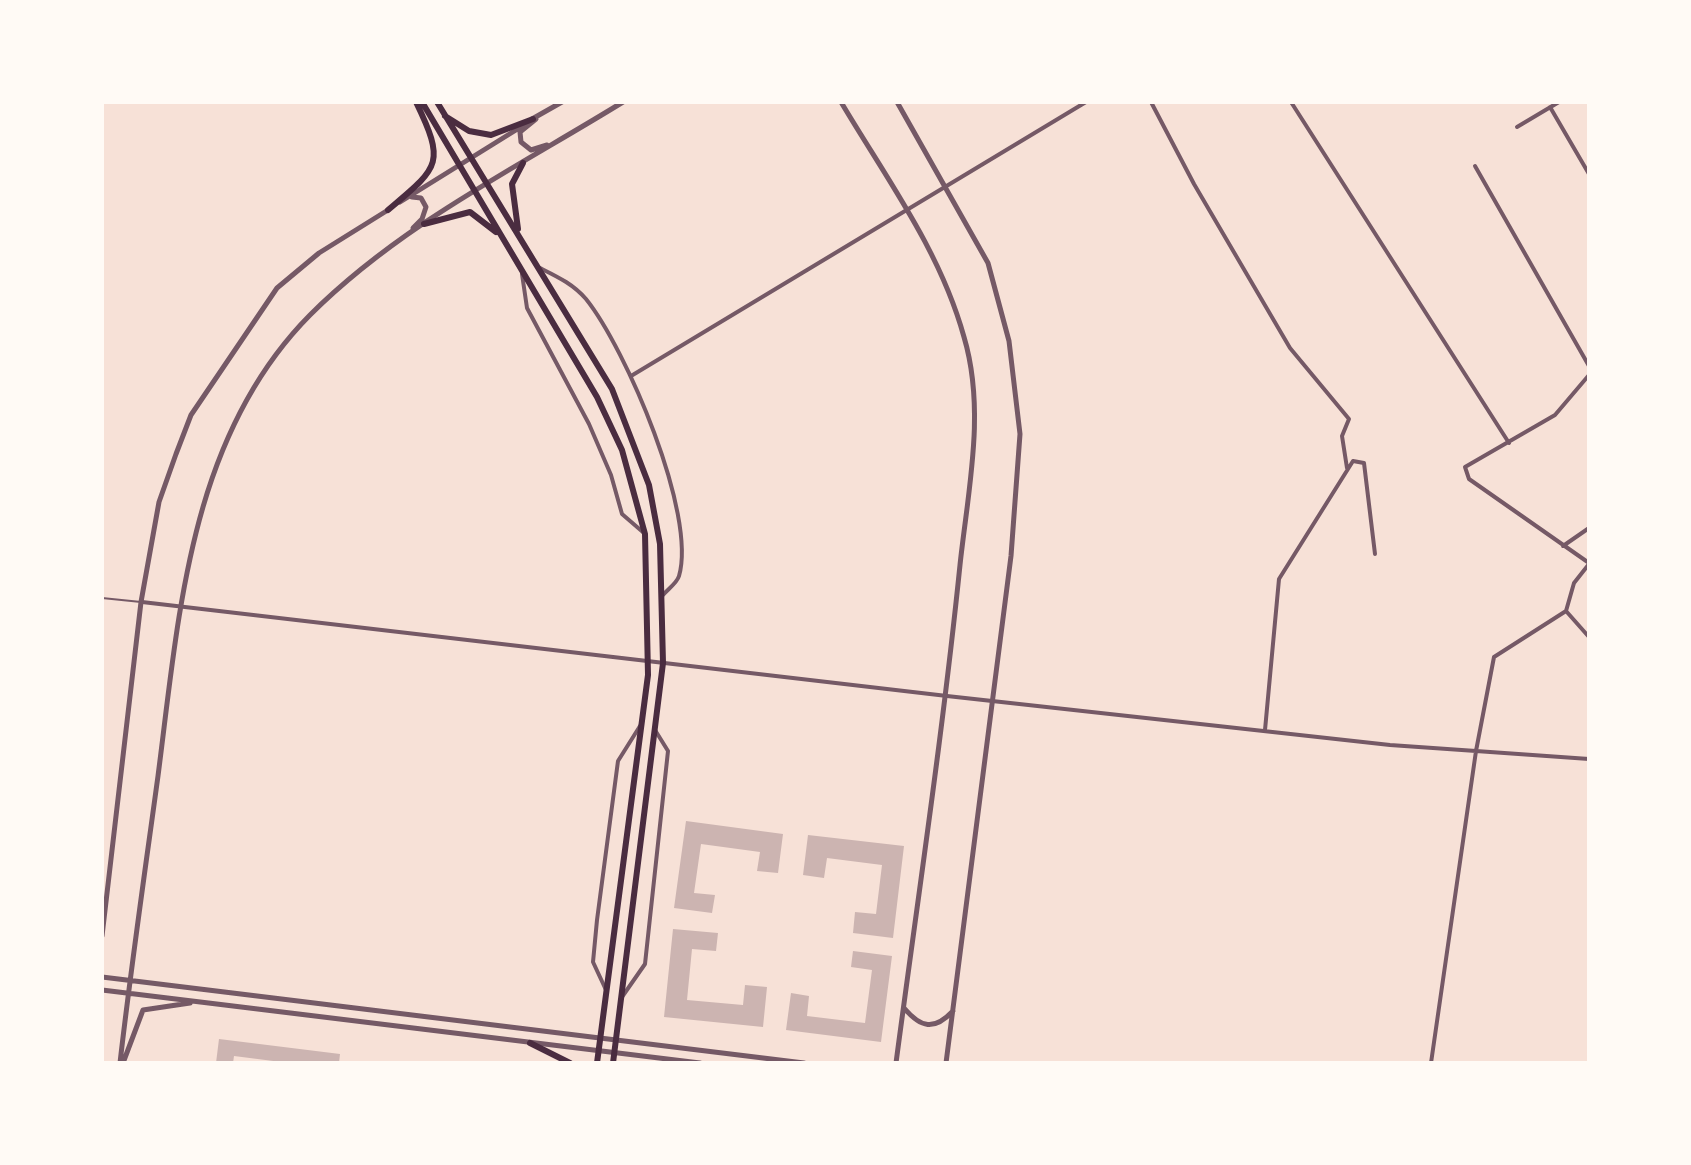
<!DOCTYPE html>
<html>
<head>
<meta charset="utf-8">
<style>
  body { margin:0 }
  #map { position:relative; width:1691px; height:1165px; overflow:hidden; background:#f7e1d7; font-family:"Noto Serif",serif }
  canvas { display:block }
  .frame { position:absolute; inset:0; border:104px solid #fffaf5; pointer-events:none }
</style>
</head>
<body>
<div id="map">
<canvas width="1691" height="1165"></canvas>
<div class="frame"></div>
</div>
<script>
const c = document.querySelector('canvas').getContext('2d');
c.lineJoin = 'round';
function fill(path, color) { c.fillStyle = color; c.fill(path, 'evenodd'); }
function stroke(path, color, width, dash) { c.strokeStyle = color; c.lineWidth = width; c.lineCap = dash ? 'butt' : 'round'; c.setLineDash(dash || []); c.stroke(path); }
fill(new Path2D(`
  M 686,821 L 783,834 L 778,873 L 757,871 L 760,852 L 701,844 L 694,893 L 715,895 L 712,913 L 674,908 Z
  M 808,835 L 904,846 L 893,938 L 853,933 L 855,912 L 876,914 L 882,865 L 827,858 L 824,878 L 803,875 Z
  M 673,929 L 718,933 L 716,951 L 692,949 L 687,1000 L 743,1005 L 745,985 L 767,987 L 763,1027 L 664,1017 Z
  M 853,951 L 892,956 L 881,1042 L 786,1030 L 791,993 L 809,996 L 807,1016 L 865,1023 L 872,970 L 851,967 Z
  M 219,1039 L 340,1054 L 339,1063 L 289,1063 L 234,1056 L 233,1063 L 216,1063 Z`), '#ccb4b1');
stroke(new Path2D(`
  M 102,598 L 141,602`), '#755966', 2);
stroke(new Path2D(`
  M 1151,102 L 1194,184 L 1290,348 L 1349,419 L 1342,436 L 1347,468
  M 1291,102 L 1509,443
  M 1550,107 L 1589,174
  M 1517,127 L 1559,102
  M 1475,166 L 1589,366
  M 540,268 C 558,277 573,284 586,299 C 626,349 697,514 679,576 C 677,583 668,589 663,595
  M 522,274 L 527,308 L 589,424 L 611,475 L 622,514 L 644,533
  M 1589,375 L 1555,415 L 1465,467 L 1469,479 L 1589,563
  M 631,376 L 1086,102
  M 1563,546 L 1589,528
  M 1589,564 L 1574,583 L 1566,611 L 1494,657 L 1476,751 L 1589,759
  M 142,602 L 947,696 L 1390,745 L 1476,751 L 1431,1063
  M 1566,611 L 1589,637
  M 1265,730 L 1279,579 L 1353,461 L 1364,463 L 1375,554
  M 606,990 L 593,962 L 597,920 L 618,761 L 640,726
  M 622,997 L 645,964 L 668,751 L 655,730`), '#755966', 4);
stroke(new Path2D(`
  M 841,102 C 886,178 940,250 964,337 C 986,411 968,490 960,565 C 943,731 918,897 896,1063
  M 897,102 L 988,263 L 1009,341 L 1020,434 L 1011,556 L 946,1063
  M 532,119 L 562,102
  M 536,119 L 520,132 L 521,142 L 531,150 L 547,145
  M 412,197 L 421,198 L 426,207 L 422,219 L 413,228
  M 400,202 L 524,125
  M 102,936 L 141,602 L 159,502 L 176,454 L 191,415 L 277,288 L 319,253 L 388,210
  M 102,977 L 804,1063
  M 102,990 L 700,1063
  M 904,1008 C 921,1028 934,1031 953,1011
  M 120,1063 C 131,967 145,871 158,776 C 179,615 189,437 310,315 C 400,225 516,168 623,102
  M 123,1063 L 143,1010 L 190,1003`), '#755966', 5);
stroke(new Path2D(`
  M 422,102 L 597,397 L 622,450 L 645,534 L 648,675 L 597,1063
  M 437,102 L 612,389 L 649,485 L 660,544 L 663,663 L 613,1063
  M 445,116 L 469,131 L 491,135 L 533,119
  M 388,210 C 439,167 446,164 416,102
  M 424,224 L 470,212 L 496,232
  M 518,229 L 512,184 L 523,163
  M 530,1043 L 570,1063`), '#4a2c40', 6);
</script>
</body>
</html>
